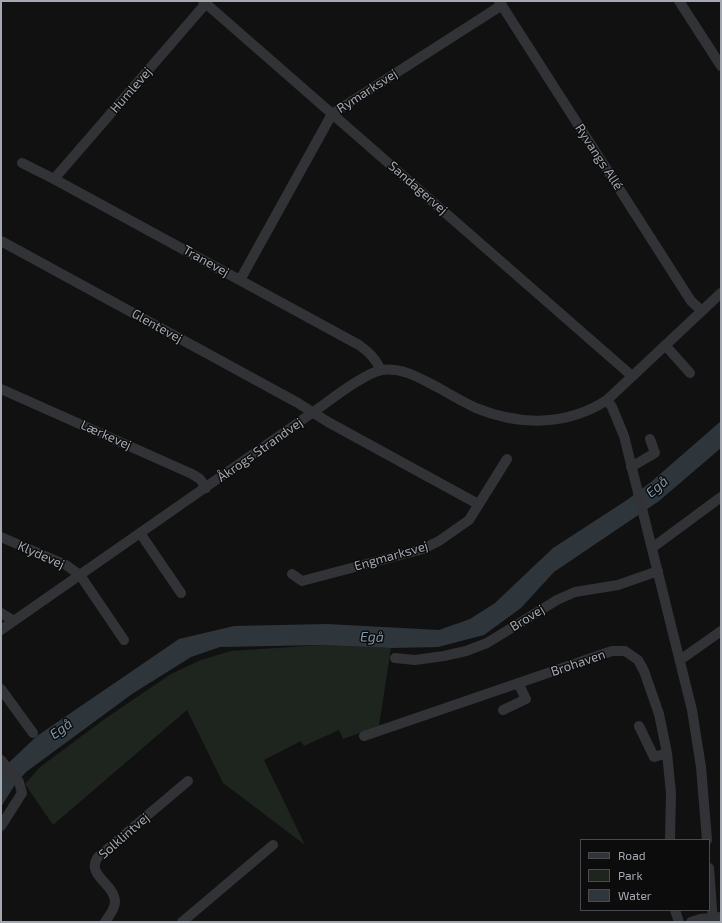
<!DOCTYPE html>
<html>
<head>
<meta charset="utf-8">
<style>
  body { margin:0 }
  #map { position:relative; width:722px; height:923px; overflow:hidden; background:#111112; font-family:"Exo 2",sans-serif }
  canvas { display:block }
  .frame { position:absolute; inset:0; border:2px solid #a4a9b1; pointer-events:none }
  .legend { position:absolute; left:580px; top:839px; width:130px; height:72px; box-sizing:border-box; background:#0c0c0d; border:1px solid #494b4f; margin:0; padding:5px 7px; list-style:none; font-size:12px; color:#a4a9b1 }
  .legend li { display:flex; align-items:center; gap:8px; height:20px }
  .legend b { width:20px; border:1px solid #494b4f }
</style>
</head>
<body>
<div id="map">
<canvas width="722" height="923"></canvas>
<div class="frame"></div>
<ul class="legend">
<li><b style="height:5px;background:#323336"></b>Road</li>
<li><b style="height:11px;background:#1e241e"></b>Park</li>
<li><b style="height:11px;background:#2e363b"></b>Water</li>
</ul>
</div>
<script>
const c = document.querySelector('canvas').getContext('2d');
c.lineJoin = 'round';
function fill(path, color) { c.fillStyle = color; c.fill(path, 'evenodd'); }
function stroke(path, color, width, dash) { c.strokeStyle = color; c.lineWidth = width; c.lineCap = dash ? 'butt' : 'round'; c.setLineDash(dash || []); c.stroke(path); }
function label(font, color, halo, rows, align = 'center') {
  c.font = font + ' "Exo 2",sans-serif'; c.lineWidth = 3; c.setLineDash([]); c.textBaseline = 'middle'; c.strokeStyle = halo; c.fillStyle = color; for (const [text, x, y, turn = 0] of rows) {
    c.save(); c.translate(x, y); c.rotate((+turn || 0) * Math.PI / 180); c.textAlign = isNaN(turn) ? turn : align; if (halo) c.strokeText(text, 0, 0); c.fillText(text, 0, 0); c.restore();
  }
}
fill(new Path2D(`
  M 322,645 L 391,648 L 379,726 L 343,739 L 339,730 L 304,746 L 301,741 L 264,760 L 305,845 L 223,783 L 187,710 L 53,825 L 25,784 L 40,767 L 106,718 L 171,674 L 201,660 L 231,651 Z`), '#1e241e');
fill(new Path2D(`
  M 721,421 L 721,448 L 659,501 L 554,572 L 521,608 L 484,635 L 438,647 L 391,648 L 322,645 L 220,647 L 191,657 L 132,694 L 26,772 L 14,786 L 1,807 L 1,770 L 37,736 L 179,639 L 234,626 L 327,624 L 439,630 L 470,619 L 495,603 L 553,548 L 627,500 L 651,482 Z`), '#2e363b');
stroke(new Path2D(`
  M 203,1 L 632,376
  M 499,1 L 691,301 L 702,311
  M 679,1 L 721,66
  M 22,163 L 54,179 L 359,345 C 369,352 375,358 381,370
  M 54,179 L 208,1
  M 1,241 L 298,403 L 328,422 L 478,504
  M 240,280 L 332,114 L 502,5
  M 665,345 L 690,373
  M 1,389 L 192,474 L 200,479 L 206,488
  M 607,400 L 612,407 L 624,436 L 692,710 L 701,767 L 707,840
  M 631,467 L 655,453 L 650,439
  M 140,533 L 181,593
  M 1,537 L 66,565 L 80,575 L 124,640
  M 652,548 L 721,497
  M 292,574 L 302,581 L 423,549 L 439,541 L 469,520 L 507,459
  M 1,613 L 14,621
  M 1,630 L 312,413 C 328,402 364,373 382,370 C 403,367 421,379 439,388 C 451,395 463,402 476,408 C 520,426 567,426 607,400 L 721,293
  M 395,658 L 415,660 L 444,656 L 466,651 L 487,643 L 557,600 L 575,592 L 618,585 L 658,571
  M 680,660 L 721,631
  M 1,689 L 33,733
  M 503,710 L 526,699 L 518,683
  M 639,726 L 654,757 L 667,753
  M 364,736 L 612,651 L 625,651 L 638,660 L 644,671 L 659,714 L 667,753 L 671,793 L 670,840
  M 1,760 L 19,782 L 22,793 L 1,826
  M 709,868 L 713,922
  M 675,910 L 679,922
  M 105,922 C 109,916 115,909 115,902 C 115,884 85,875 98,857 L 188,781
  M 182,922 L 273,845
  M 691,922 L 700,919 L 721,917`), '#323336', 10);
label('13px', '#a4a9b1', '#0c0c0d', [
  ["Humlevej",131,90,-49],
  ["Rymarksvej",367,91,-33],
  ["Ryvangs Allé",599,157,57],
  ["Sandagervej",418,188,41],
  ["Tranevej",206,261,29],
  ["Glentevej",157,326,29],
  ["Lærkevej",106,435,24],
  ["Åkrogs Strandvej",260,450,-35],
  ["Klydevej",41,555,24],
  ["Engmarksvej",391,556,-16],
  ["Brovej",527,618,-32],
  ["Brohaven",578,663,-19],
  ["Solklintvej",124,836,-41]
]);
label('italic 14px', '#7f97a8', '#0c0c0d', [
  ["Egå",657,487,-40],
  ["Egå",372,637,1],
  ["Egå",61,729,-35]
]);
</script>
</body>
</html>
